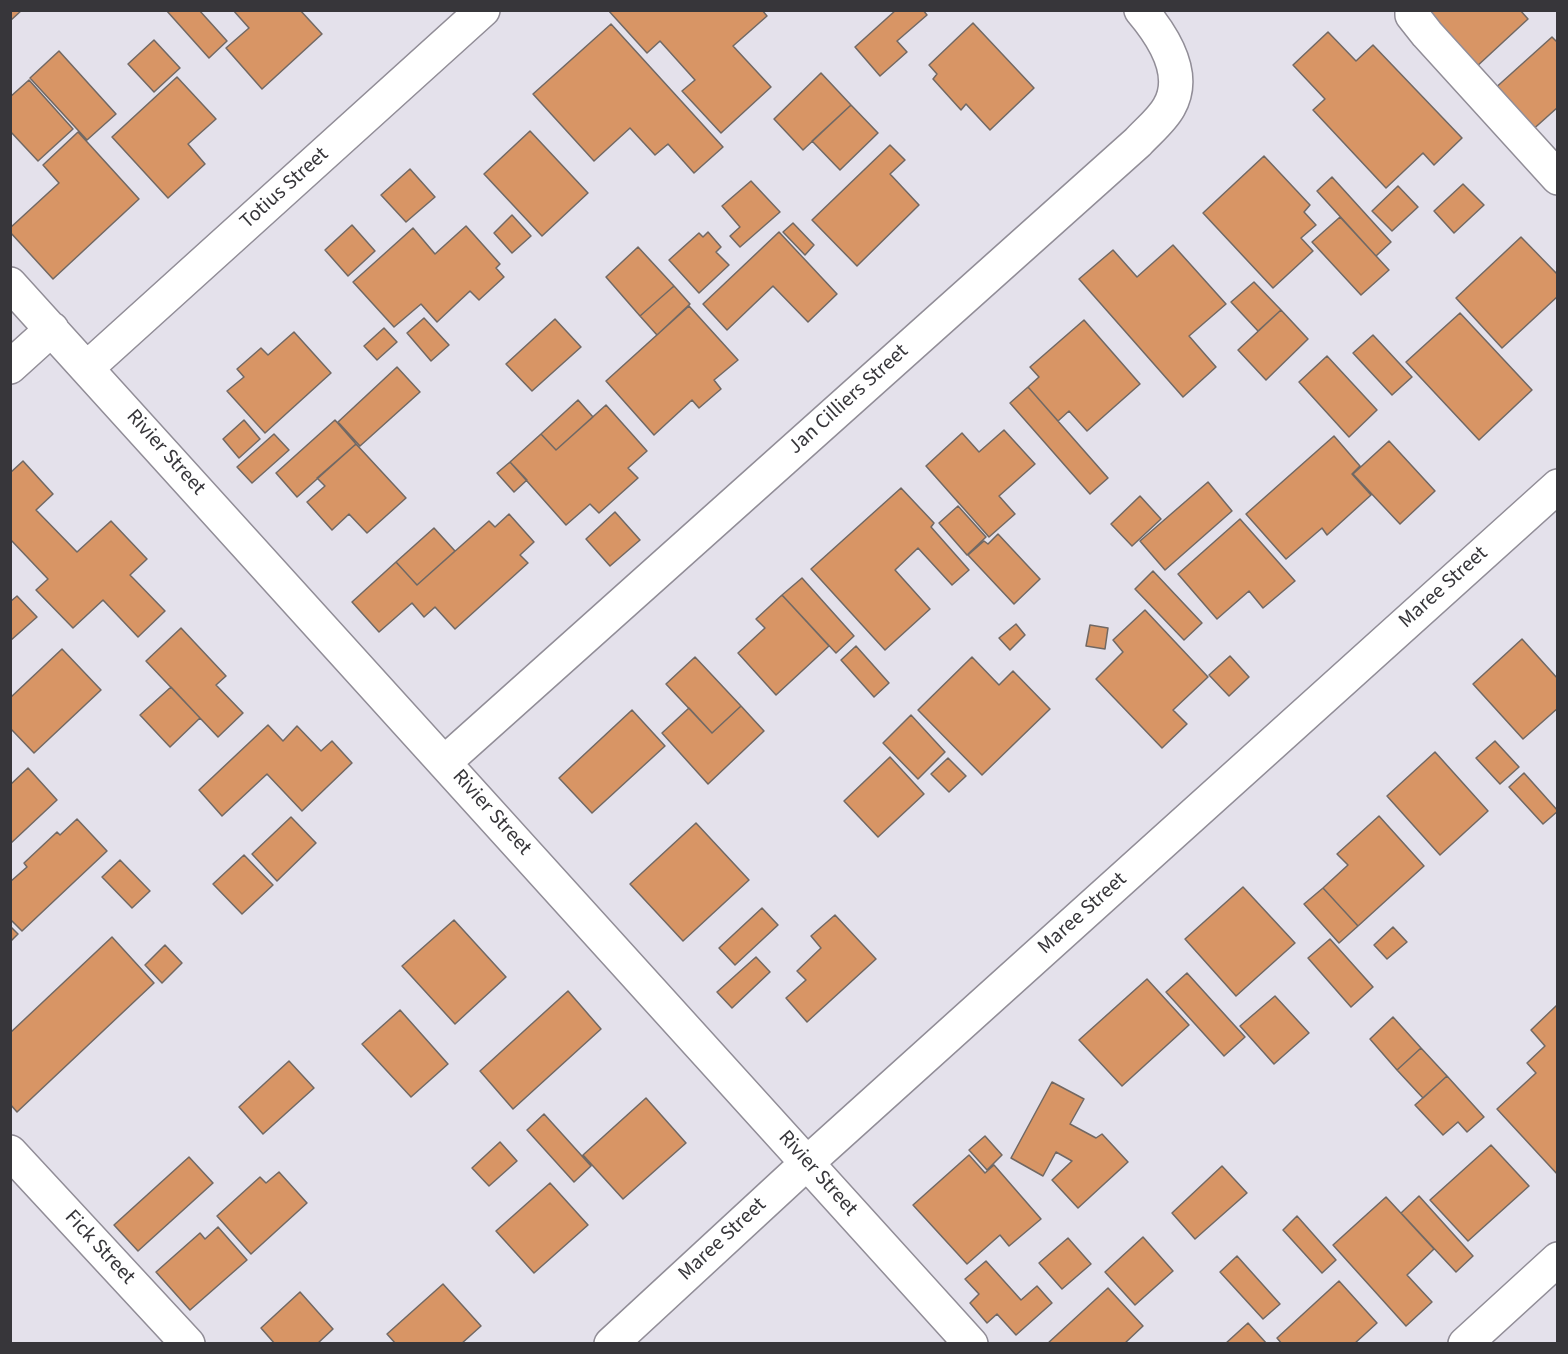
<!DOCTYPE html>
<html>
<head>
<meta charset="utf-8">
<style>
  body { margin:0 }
  #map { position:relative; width:1568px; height:1354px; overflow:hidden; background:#e4e1eb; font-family:"Source Sans 3",sans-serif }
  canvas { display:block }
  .frame { position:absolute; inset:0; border:12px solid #37363a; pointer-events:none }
</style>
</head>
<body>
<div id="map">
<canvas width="1568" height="1354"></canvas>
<div class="frame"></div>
</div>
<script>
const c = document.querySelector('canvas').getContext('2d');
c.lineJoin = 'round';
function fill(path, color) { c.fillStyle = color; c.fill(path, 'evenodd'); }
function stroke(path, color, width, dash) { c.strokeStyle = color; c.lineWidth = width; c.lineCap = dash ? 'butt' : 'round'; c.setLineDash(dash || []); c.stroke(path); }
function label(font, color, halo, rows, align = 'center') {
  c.font = font + ' "Source Sans 3",sans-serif'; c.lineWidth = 6; c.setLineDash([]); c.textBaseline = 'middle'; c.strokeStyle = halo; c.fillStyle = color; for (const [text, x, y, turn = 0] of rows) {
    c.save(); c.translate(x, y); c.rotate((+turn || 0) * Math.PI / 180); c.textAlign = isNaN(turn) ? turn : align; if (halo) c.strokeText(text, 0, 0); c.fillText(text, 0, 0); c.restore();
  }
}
const building = new Path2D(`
  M 10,10 L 22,10 L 10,21 Z
  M 166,10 L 199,10 L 227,41 L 209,58 Z
  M 233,10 L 300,10 L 322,34 L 262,89 L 226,48 L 249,28 Z
  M 608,10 L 762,10 L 767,16 L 733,46 L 771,87 L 721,133 L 682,91 L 695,80 L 660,41 L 647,53 Z
  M 896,10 L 923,10 L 927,15 L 897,41 L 907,52 L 880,76 L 855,47 Z
  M 1430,10 L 1520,10 L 1528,19 L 1475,68 L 1426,15 Z
  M 973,23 L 1034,88 L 990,130 L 966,104 L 961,110 L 933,79 L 937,74 L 929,65 Z
  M 611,24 L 723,147 L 694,173 L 668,144 L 655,155 L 630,128 L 594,161 L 533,94 Z
  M 1328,32 L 1356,61 L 1373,45 L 1462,138 L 1434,165 L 1423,153 L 1386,188 L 1313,110 L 1325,99 L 1293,65 Z
  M 1552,37 L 1558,43 L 1558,107 L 1529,133 L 1492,91 Z
  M 154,40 L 180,68 L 154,92 L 128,64 Z
  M 59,51 L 116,114 L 87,140 L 30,78 Z
  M 821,73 L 851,105 L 803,150 L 774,119 Z
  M 177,77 L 216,119 L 188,144 L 205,164 L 168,198 L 112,137 Z
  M 29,80 L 73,129 L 38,161 L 10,131 L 10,97 Z
  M 851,105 L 878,133 L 840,170 L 812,141 Z
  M 530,131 L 588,193 L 542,236 L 484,174 Z
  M 78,132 L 139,199 L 53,279 L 10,232 L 10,228 L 59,183 L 43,165 Z
  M 890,145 L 905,160 L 890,174 L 919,205 L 857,266 L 812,220 Z
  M 1264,156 L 1310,205 L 1304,212 L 1316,225 L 1301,238 L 1313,251 L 1273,288 L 1203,213 Z
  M 410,169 L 435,197 L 406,222 L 381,195 Z
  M 1332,177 L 1391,242 L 1376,256 L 1317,191 Z
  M 751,181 L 780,212 L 740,247 L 730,236 L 740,227 L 722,206 Z
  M 1463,184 L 1484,205 L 1454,233 L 1434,211 Z
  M 1398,186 L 1418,207 L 1392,231 L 1372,211 Z
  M 512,215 L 531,236 L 512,253 L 494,233 Z
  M 1340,217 L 1389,270 L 1361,295 L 1312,242 Z
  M 793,223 L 814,245 L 805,255 L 783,232 Z
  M 352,225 L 375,251 L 348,276 L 325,250 Z
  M 466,226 L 500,264 L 496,268 L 504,277 L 479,300 L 470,291 L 437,322 L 421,304 L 394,327 L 353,282 L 413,228 L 435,254 Z
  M 708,232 L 721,247 L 716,252 L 729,265 L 699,293 L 669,260 L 699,233 L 703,237 Z
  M 779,232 L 837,294 L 808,322 L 773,286 L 727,330 L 703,304 Z
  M 1521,237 L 1558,275 L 1558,296 L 1502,348 L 1456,298 Z
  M 1173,245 L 1226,304 L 1189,336 L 1216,367 L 1183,397 L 1079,279 L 1113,250 L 1137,277 Z
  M 638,247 L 674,286 L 640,316 L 606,277 Z
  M 1254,282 L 1281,310 L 1258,331 L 1231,302 Z
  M 674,286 L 690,304 L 657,335 L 640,316 Z
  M 689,306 L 738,360 L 714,380 L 721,389 L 699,408 L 692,400 L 654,435 L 606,381 Z
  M 1281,310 L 1308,339 L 1266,380 L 1238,350 Z
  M 1460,313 L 1532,390 L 1479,440 L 1406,362 Z
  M 424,318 L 449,345 L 431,361 L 407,333 Z
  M 555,319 L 581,347 L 532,391 L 506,364 Z
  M 1084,320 L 1140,384 L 1087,431 L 1069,411 L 1058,421 L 1028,387 L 1039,377 L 1030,367 Z
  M 384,328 L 397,342 L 377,360 L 364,346 Z
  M 294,332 L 331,373 L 265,433 L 227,391 L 244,377 L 237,369 L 261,348 L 268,355 Z
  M 1373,335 L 1412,377 L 1392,395 L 1353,353 Z
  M 1327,356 L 1377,410 L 1349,437 L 1299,382 Z
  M 397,367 L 420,392 L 360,446 L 338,422 Z
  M 1028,387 L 1108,478 L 1090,494 L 1010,403 Z
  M 578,400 L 593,417 L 556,450 L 541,434 Z
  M 606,405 L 647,451 L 628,468 L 638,478 L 599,513 L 590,504 L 566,525 L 510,462 L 541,434 L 556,450 Z
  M 244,420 L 260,439 L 239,458 L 223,439 Z
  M 335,420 L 356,444 L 297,497 L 276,473 Z
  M 1004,430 L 1035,464 L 999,496 L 1015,514 L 989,537 L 926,466 L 962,433 L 979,452 Z
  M 274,434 L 289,450 L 252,483 L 237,467 Z
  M 1334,436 L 1360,466 L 1352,474 L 1371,495 L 1327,535 L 1322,528 L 1286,559 L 1246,514 Z
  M 1389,441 L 1435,491 L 1400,524 L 1353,474 Z
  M 356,444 L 406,498 L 367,533 L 349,514 L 332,530 L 307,502 L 325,486 L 317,478 Z
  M 23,461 L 53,494 L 36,510 L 77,552 L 111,521 L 147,559 L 130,575 L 165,611 L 138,637 L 103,600 L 73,628 L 36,590 L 48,579 L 10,539 L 10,473 Z
  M 510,462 L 527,480 L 514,492 L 497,473 Z
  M 1208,482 L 1232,511 L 1165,570 L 1140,541 Z
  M 901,488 L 934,523 L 931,527 L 969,570 L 952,585 L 918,548 L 895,570 L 930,609 L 885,650 L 811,569 Z
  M 1140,496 L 1161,519 L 1132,546 L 1111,524 Z
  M 958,506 L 986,537 L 967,555 L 939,523 Z
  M 615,512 L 640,540 L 610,566 L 586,539 Z
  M 509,514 L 534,542 L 520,555 L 528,563 L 455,629 L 435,607 L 424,617 L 412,603 L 379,632 L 352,602 L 396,562 L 417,585 L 489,521 L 495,527 Z
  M 1240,519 L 1295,581 L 1263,608 L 1249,591 L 1217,619 L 1178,574 Z
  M 434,528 L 455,551 L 417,585 L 396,562 Z
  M 998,534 L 1040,579 L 1014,604 L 968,555 L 984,541 L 988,544 Z
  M 1153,571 L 1202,623 L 1184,640 L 1135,589 Z
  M 802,578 L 854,636 L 836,653 L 782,595 Z
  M 782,595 L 829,646 L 776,695 L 738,653 L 765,628 L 756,619 Z
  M 17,596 L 37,617 L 10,641 L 10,602 Z
  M 1145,610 L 1208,677 L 1173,710 L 1187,724 L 1162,748 L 1096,679 L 1123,652 L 1113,640 Z
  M 1016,624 L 1025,635 L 1010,650 L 999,638 Z
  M 1090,625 L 1108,628 L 1105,649 L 1086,646 Z
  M 181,628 L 226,676 L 216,685 L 243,713 L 218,737 L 146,661 Z
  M 1522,639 L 1558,679 L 1558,708 L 1523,739 L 1473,684 Z
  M 856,646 L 889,683 L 874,697 L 841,660 Z
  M 62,649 L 101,690 L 34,753 L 10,728 L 10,698 Z
  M 1230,656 L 1249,677 L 1229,696 L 1209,675 Z
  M 695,657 L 741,706 L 712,733 L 666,684 Z
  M 972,657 L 999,685 L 1013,671 L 1050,709 L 982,775 L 918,710 Z
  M 171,687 L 200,718 L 170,747 L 140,715 Z
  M 741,706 L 764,731 L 708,784 L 662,733 L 689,708 L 712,733 Z
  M 632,710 L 665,746 L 592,813 L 559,778 Z
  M 911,715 L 945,752 L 918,779 L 883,743 Z
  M 268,725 L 283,741 L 297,726 L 321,751 L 332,741 L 352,763 L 302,811 L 267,774 L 222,816 L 199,790 Z
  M 1495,741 L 1519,767 L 1500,784 L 1476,758 Z
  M 1435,752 L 1488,811 L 1440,855 L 1387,796 Z
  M 890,757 L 924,794 L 878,837 L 844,801 Z
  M 948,758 L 966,776 L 949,792 L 931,774 Z
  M 28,768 L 57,800 L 10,844 L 10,785 Z
  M 1524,773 L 1558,811 L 1543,824 L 1509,787 Z
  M 1379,816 L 1424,866 L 1358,926 L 1323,888 L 1348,865 L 1337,854 Z
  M 291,817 L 316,843 L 277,881 L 252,854 Z
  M 77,819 L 107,851 L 22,931 L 10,919 L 10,882 L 27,867 L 24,863 L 57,832 L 60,835 Z
  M 696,823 L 749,880 L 683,941 L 630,884 Z
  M 244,855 L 273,885 L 242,914 L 213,884 Z
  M 120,860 L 150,891 L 132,908 L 102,877 Z
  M 1243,887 L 1295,943 L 1236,996 L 1185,939 Z
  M 1323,888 L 1358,926 L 1339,943 L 1304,904 Z
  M 762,908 L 778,925 L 735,965 L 719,948 Z
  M 835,915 L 876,959 L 807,1022 L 786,998 L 806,980 L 797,971 L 821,948 L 811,936 Z
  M 454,920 L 506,977 L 455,1024 L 402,966 Z
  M 10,926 L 18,934 L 10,942 Z
  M 1393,927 L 1407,942 L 1387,959 L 1374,945 Z
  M 112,937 L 154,983 L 17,1112 L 10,1104 L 10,1033 Z
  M 1330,939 L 1373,987 L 1351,1007 L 1308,958 Z
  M 165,945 L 182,963 L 162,983 L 145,965 Z
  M 756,957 L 770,972 L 732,1008 L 717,992 Z
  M 1187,973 L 1245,1037 L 1224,1056 L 1166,992 Z
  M 1147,979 L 1189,1025 L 1122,1086 L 1079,1040 Z
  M 568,991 L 601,1029 L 513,1109 L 480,1071 Z
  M 1275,996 L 1309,1033 L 1274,1064 L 1240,1026 Z
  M 1557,1005 L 1558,1006 L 1558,1175 L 1497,1109 L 1536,1073 L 1527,1063 L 1545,1046 L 1531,1030 Z
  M 400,1010 L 448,1064 L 411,1097 L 362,1044 Z
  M 1393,1017 L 1421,1048 L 1397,1070 L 1370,1039 Z
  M 1421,1048 L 1447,1076 L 1423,1098 L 1397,1070 Z
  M 289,1061 L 314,1088 L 263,1134 L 239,1107 Z
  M 1447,1076 L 1484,1117 L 1467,1132 L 1458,1122 L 1443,1135 L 1415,1105 Z
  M 1052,1082 L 1084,1099 L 1070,1124 L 1096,1138 L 1102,1134 L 1128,1162 L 1078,1208 L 1052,1180 L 1072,1161 L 1056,1152 L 1043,1176 L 1011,1158 Z
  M 646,1098 L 686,1143 L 623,1199 L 583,1155 Z
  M 544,1114 L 591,1166 L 574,1182 L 527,1130 Z
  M 985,1136 L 1002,1155 L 987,1170 L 969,1150 Z
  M 500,1142 L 517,1161 L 489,1186 L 472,1168 Z
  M 1491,1145 L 1529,1186 L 1468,1241 L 1430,1200 Z
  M 969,1155 L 985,1173 L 994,1165 L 1041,1219 L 1009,1246 L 1000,1235 L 967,1264 L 913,1205 Z
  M 189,1157 L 213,1183 L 138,1251 L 114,1225 Z
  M 1222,1166 L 1247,1193 L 1195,1239 L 1172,1213 Z
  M 279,1172 L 307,1203 L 251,1254 L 217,1216 L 260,1177 L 266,1183 Z
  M 550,1183 L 588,1225 L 534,1273 L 496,1231 Z
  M 1419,1196 L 1473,1256 L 1456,1272 L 1401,1213 Z
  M 1386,1197 L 1434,1249 L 1407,1275 L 1432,1302 L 1406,1326 L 1333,1245 Z
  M 1297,1216 L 1336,1260 L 1322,1273 L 1283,1230 Z
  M 218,1227 L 247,1260 L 190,1310 L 156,1272 L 200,1233 L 205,1239 Z
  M 1143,1237 L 1173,1271 L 1135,1305 L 1105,1272 Z
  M 1068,1238 L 1091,1264 L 1062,1289 L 1039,1263 Z
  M 1237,1256 L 1280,1304 L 1263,1319 L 1220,1272 Z
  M 986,1261 L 1021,1300 L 1037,1286 L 1052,1303 L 1016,1335 L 997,1314 L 987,1323 L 970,1303 L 979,1294 L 965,1279 Z
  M 1339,1281 L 1377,1323 L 1354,1344 L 1282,1344 L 1277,1338 Z
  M 443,1284 L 481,1326 L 461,1344 L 396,1344 L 387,1334 Z
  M 1108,1288 L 1143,1326 L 1124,1344 L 1047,1344 Z
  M 300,1292 L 333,1329 L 317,1344 L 275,1344 L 261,1328 Z
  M 1248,1323 L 1267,1344 L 1225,1344 Z`);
fill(building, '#d89565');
stroke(building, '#716863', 1.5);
const minor = new Path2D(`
  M 1412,10 L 1412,15 L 1427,34 L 1558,178
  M 10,284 L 971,1344
  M 10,367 L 52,329
  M 87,368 L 483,10
  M 445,762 L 1138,142 C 1147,132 1162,120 1169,107 C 1188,74 1163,36 1141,10
  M 10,1152 L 188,1344
  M 611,1344 L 807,1163 L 1558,486
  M 1465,1344 L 1558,1259`);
stroke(minor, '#918d97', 36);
stroke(minor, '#fff', 33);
label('21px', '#37363a', '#fff', [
  ["Totius Street",285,189,-42],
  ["Jan Cilliers Street",849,400,-42],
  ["Rivier Street",165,453,48],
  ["Maree Street",1444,588,-42],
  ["Rivier Street",491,813,48],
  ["Maree Street",1083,914,-42],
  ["Rivier Street",817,1174,48],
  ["Maree Street",723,1240,-43],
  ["Fick Street",99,1248,47]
]);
</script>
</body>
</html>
